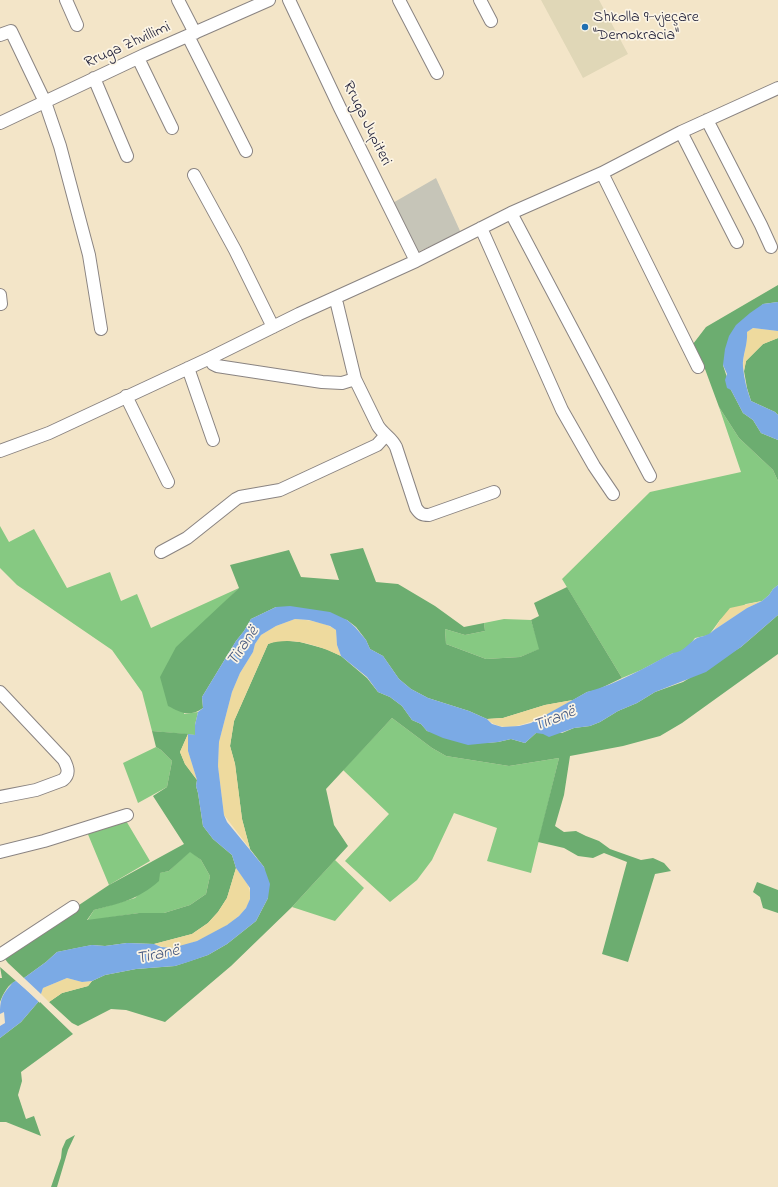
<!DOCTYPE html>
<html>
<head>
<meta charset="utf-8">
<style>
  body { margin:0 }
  canvas { display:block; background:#f3e5c8 }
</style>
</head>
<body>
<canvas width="778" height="1187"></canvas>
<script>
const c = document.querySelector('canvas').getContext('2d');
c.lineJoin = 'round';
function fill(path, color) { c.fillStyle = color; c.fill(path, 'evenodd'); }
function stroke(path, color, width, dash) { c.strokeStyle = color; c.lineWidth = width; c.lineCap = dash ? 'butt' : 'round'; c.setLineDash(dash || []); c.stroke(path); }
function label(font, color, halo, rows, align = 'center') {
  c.font = font + ' "Indie Flower",sans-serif'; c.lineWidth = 3.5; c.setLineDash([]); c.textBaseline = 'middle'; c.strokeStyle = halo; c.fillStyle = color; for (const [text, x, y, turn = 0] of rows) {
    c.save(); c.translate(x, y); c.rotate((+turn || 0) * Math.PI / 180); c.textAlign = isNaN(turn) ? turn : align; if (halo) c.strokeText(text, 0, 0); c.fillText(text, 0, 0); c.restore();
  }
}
fill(new Path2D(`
  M 541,0 L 599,0 L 628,54 L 583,78 Z`), '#e0d7b7');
fill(new Path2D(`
  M 436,178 L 461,233 L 415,253 L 391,204 Z`), '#c6c5b8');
fill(new Path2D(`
  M 719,407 L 739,438 L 773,470 L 778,481 L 778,585 L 773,589 L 769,595 L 762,601 L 746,604 L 720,620 L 709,635 L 695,638 L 689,646 L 678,653 L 673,653 L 641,670 L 622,678 L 562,579 L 650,492 L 741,472 Z
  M 0,526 L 9,542 L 34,529 L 67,588 L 110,572 L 121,601 L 137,594 L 151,628 L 239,588 L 210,617 L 184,714 L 198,712 L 195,725 L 195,735 L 152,731 L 142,692 L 112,650 L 17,585 L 0,568 Z
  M 504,619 L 531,620 L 540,649 L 520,657 L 486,659 L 446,644 L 445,629 L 465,635 L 485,631 L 484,623 Z
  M 392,718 L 432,748 L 446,756 L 509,766 L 559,758 L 531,873 L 487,861 L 497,828 L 454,813 L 432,860 L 417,880 L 390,902 L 345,861 L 389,814 L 343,770 Z
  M 156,747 L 161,750 L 172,761 L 167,787 L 138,803 L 123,763 Z
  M 125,819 L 150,861 L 109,885 L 87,832 Z
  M 190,851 L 201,860 L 210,876 L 206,894 L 190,905 L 164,913 L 139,913 L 87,921 L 94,910 L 135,898 L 159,873 L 169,871 Z
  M 335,860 L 364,888 L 335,921 L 292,907 Z`), '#86c982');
fill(new Path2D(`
  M 778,285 L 778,302 L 763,304 L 723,365 L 731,390 L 743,413 L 753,420 L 761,433 L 778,440 L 778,481 L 773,470 L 739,438 L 719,407 L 702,361 L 693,344 L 706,327 Z
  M 778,338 L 778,415 L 775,412 L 751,401 L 747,388 L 744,371 L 746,361 L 763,344 Z
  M 363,548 L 376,582 L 398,584 L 435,606 L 464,627 L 484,623 L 485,631 L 465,635 L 445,629 L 446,644 L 486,659 L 520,657 L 539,649 L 531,620 L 539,616 L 534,603 L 567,587 L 622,678 L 597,690 L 587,692 L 573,700 L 545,705 L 503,718 L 487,719 L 469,711 L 428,698 L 411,689 L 399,679 L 383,656 L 370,649 L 366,640 L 356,627 L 347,620 L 276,607 L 251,619 L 244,631 L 236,641 L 202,697 L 203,708 C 189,718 180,712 168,706 L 160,677 L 176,647 L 239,588 L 230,565 L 289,550 L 301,577 L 339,580 L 330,554 Z
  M 778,615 L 778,654 L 682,723 L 660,736 L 623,746 L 570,756 L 564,795 L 555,826 L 564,832 L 576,831 L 586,836 L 599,841 L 610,849 L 641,860 L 653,858 L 664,863 L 671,871 L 655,874 L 628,962 L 602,954 L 627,862 L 604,853 L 593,858 L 578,856 L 564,848 L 538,842 L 559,758 L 509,766 L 446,756 L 432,748 L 392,718 L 326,789 L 334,825 L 348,846 L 292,907 L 231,966 L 165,1022 L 126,1010 L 111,1009 L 78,1026 L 72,1023 L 49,1002 L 62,993 L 88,986 L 92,981 L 105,975 L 136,969 L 175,966 L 208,955 L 227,944 L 256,921 L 268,898 L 264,867 L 250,849 L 242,819 L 235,764 L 230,746 L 234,721 L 268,644 L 279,640 L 300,642 L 326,649 L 341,656 L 367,678 L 378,692 L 390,697 L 402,706 L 412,720 L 421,724 L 427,731 L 485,743 L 498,742 L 511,739 L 525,743 L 536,733 L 562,733 L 574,728 L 590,726 L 600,722 L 618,711 L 637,703 L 655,692 L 683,682 L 741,647 Z
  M 152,731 L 188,734 L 180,752 L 185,764 L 197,780 L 196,786 L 198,793 L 203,826 L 213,839 L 232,855 L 236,868 L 227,898 L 218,912 L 208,923 L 192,934 L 154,944 L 127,943 L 105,946 L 92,945 L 57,952 L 46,962 L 24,978 L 8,963 L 5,959 L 9,954 L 28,939 L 109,885 L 184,844 L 153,796 L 167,787 L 172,761 L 161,750 L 156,747 ZM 190,852 L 201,860 L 210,876 L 206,894 L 190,905 L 164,913 L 139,913 L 87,920 L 94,910 C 121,903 137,900 159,881 L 160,873 L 169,871 Z
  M 757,882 L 778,890 L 778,913 L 763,908 L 760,897 L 753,892 Z
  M 0,967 L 16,981 C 8,984 3,994 0,1002 L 0,978 L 2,978 Z
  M 39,1001 L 73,1034 L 21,1072 L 22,1081 L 18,1095 L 26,1119 L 34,1116 L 41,1136 L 6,1122 L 0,1122 L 0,1038 L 21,1022 Z
  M 75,1135 L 68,1150 L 57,1187 L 51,1187 L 61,1158 L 62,1149 L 66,1140 Z`), '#6cad70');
fill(new Path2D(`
  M 753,328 L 778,331 L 778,338 L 763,344 L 746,361 L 744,371 C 741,358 748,345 747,332 Z
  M 762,601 L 747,608 L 714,630 L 720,620 L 730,608 Z
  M 295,619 C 308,620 325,622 336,630 L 337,645 L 341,656 C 320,646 292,636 268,644 L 234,721 L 230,746 L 235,764 L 242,819 L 250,849 L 224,815 L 218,766 L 219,742 L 232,692 L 240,673 L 253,652 L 255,644 L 261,635 L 276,626 Z
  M 573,700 C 552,711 509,741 487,719 L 503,718 L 545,705 Z
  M 188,734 L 188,751 L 197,780 L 185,764 L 180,752 Z
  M 236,868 C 242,877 252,886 250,898 C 247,921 193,946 172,948 C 166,948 159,946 154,944 L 192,934 L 208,923 L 218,912 L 227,898 Z
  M 67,978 L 82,982 L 92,981 L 88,986 L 62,993 L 49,1002 L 41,994 L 43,988 Z`), '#eeda9e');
fill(new Path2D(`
  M 778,302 L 778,331 L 753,328 L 747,332 C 748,345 742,356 743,367 C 744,379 747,390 751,401 L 775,412 L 778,415 L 778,440 L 761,433 L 753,420 L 743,413 L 731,390 L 727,388 L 725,380 L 727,374 L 723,365 L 725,349 L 729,336 L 736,325 L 750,313 L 763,304 Z
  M 778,585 L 778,615 L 741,647 L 706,672 L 655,692 L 637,703 L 618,711 L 600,722 L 590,726 L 574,728 L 549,737 L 543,734 L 536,733 L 525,743 L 511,739 L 498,742 L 468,745 L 443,738 L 427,731 L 421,724 L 412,720 L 402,706 L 390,697 L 378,692 L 367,677 L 341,656 L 337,645 L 336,630 L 330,626 L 309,620 L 295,619 L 276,626 L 261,635 L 255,644 L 253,652 L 240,673 L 232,692 L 219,742 L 218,766 L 224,815 L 227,822 L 264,867 L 270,884 L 268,898 L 256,921 L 227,944 L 208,955 L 188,962 L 175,966 L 136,969 L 105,975 L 92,981 L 82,982 L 67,978 L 43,988 L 41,994 L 24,978 L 46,962 L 57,952 L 81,947 L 92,945 L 105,946 L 127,943 L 154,944 L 161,947 L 172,948 L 197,941 L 227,925 L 239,916 L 246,908 L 250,899 L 250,888 L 236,868 L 232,855 L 213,839 L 203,826 L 198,793 L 196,786 L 197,780 L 188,751 L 188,734 L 195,735 L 195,725 L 198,712 L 203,708 L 202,697 L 236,641 L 244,631 L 251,619 L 276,607 L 290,606 L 330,612 L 347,620 L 355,627 L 366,640 L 370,649 L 383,656 L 399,679 L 411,689 L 428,698 L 469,711 L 487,719 L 492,724 L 502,727 L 519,726 L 531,723 L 587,692 C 618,684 645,667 673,653 C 683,652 687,645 694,640 C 700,635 706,638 714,630 L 747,608 L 762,601 L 769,595 L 773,589 Z
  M 16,981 L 39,1001 L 21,1022 L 0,1038 L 0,1026 L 5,1023 L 4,1012 L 0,1014 C 0,1001 1,997 9,987 C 12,984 12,982 16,981 Z`), '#7baae5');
fill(new Path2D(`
  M 15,979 L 18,979 L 40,1000 L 40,1003 Z`), '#f3e5c8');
const minor = new Path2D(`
  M 66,0 L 77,25
  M 178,0 L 195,33
  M 289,0 L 340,108 L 416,261
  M 399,0 L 437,73
  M 480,0 L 491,21
  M 0,35 L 11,31 L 45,102 L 60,146 L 89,255 L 101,329
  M 188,36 L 246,151
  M 138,58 L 172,128
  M 94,78 L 127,156
  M 707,120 L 761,225 L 771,247
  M 0,123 L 144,55 L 269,0
  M 681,132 L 737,242
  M 602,173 L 698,367
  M 194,175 L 235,250 L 273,327
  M 511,213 L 650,476
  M 481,228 L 562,410 L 594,466 L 613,494
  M 0,295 L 1,304
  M 334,298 L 337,304 L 355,379 L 378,426 C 383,434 392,438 396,447 L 416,508 C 420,514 422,515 429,515 L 494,492
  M 210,358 L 213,364 L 217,366 L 322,382 L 342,383 L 355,379
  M 188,368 L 213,440
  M 126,396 L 168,482
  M 0,451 L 49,433 L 210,358 L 299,314 L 416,261 L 511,213 L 602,173 L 681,132 L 778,88
  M 161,552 L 187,538 L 236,499 L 240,497 L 280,490 L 377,445 L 386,435
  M 0,692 L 64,760 C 68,768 70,774 63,780 L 36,790 L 0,797
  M 0,852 L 44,841 L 127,815
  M 0,955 L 73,907`);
stroke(minor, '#8a8482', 14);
stroke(minor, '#fff', 12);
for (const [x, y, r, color] of [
  [585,27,4,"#1f6fb2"]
]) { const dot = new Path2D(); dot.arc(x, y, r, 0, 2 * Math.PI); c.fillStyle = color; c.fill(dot); stroke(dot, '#fcf5e5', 1.5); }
label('16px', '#22223b', '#fcf5e5', [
  ["Shkolla 9-vjeçare",593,18],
  ["\"Demokracia\"",593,36]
], 'left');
label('16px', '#22223b', '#fcf5e5', [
  ["Rruga Zhvillimi",128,46,-24],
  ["Rruga Jupiteri",366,124,64]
]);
label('italic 17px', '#46587f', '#fcf5e5', [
  ["Tiranë",244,647,-56],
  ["Tiranë",555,720,-21],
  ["Tiranë",158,956,-12]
]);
</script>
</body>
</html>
